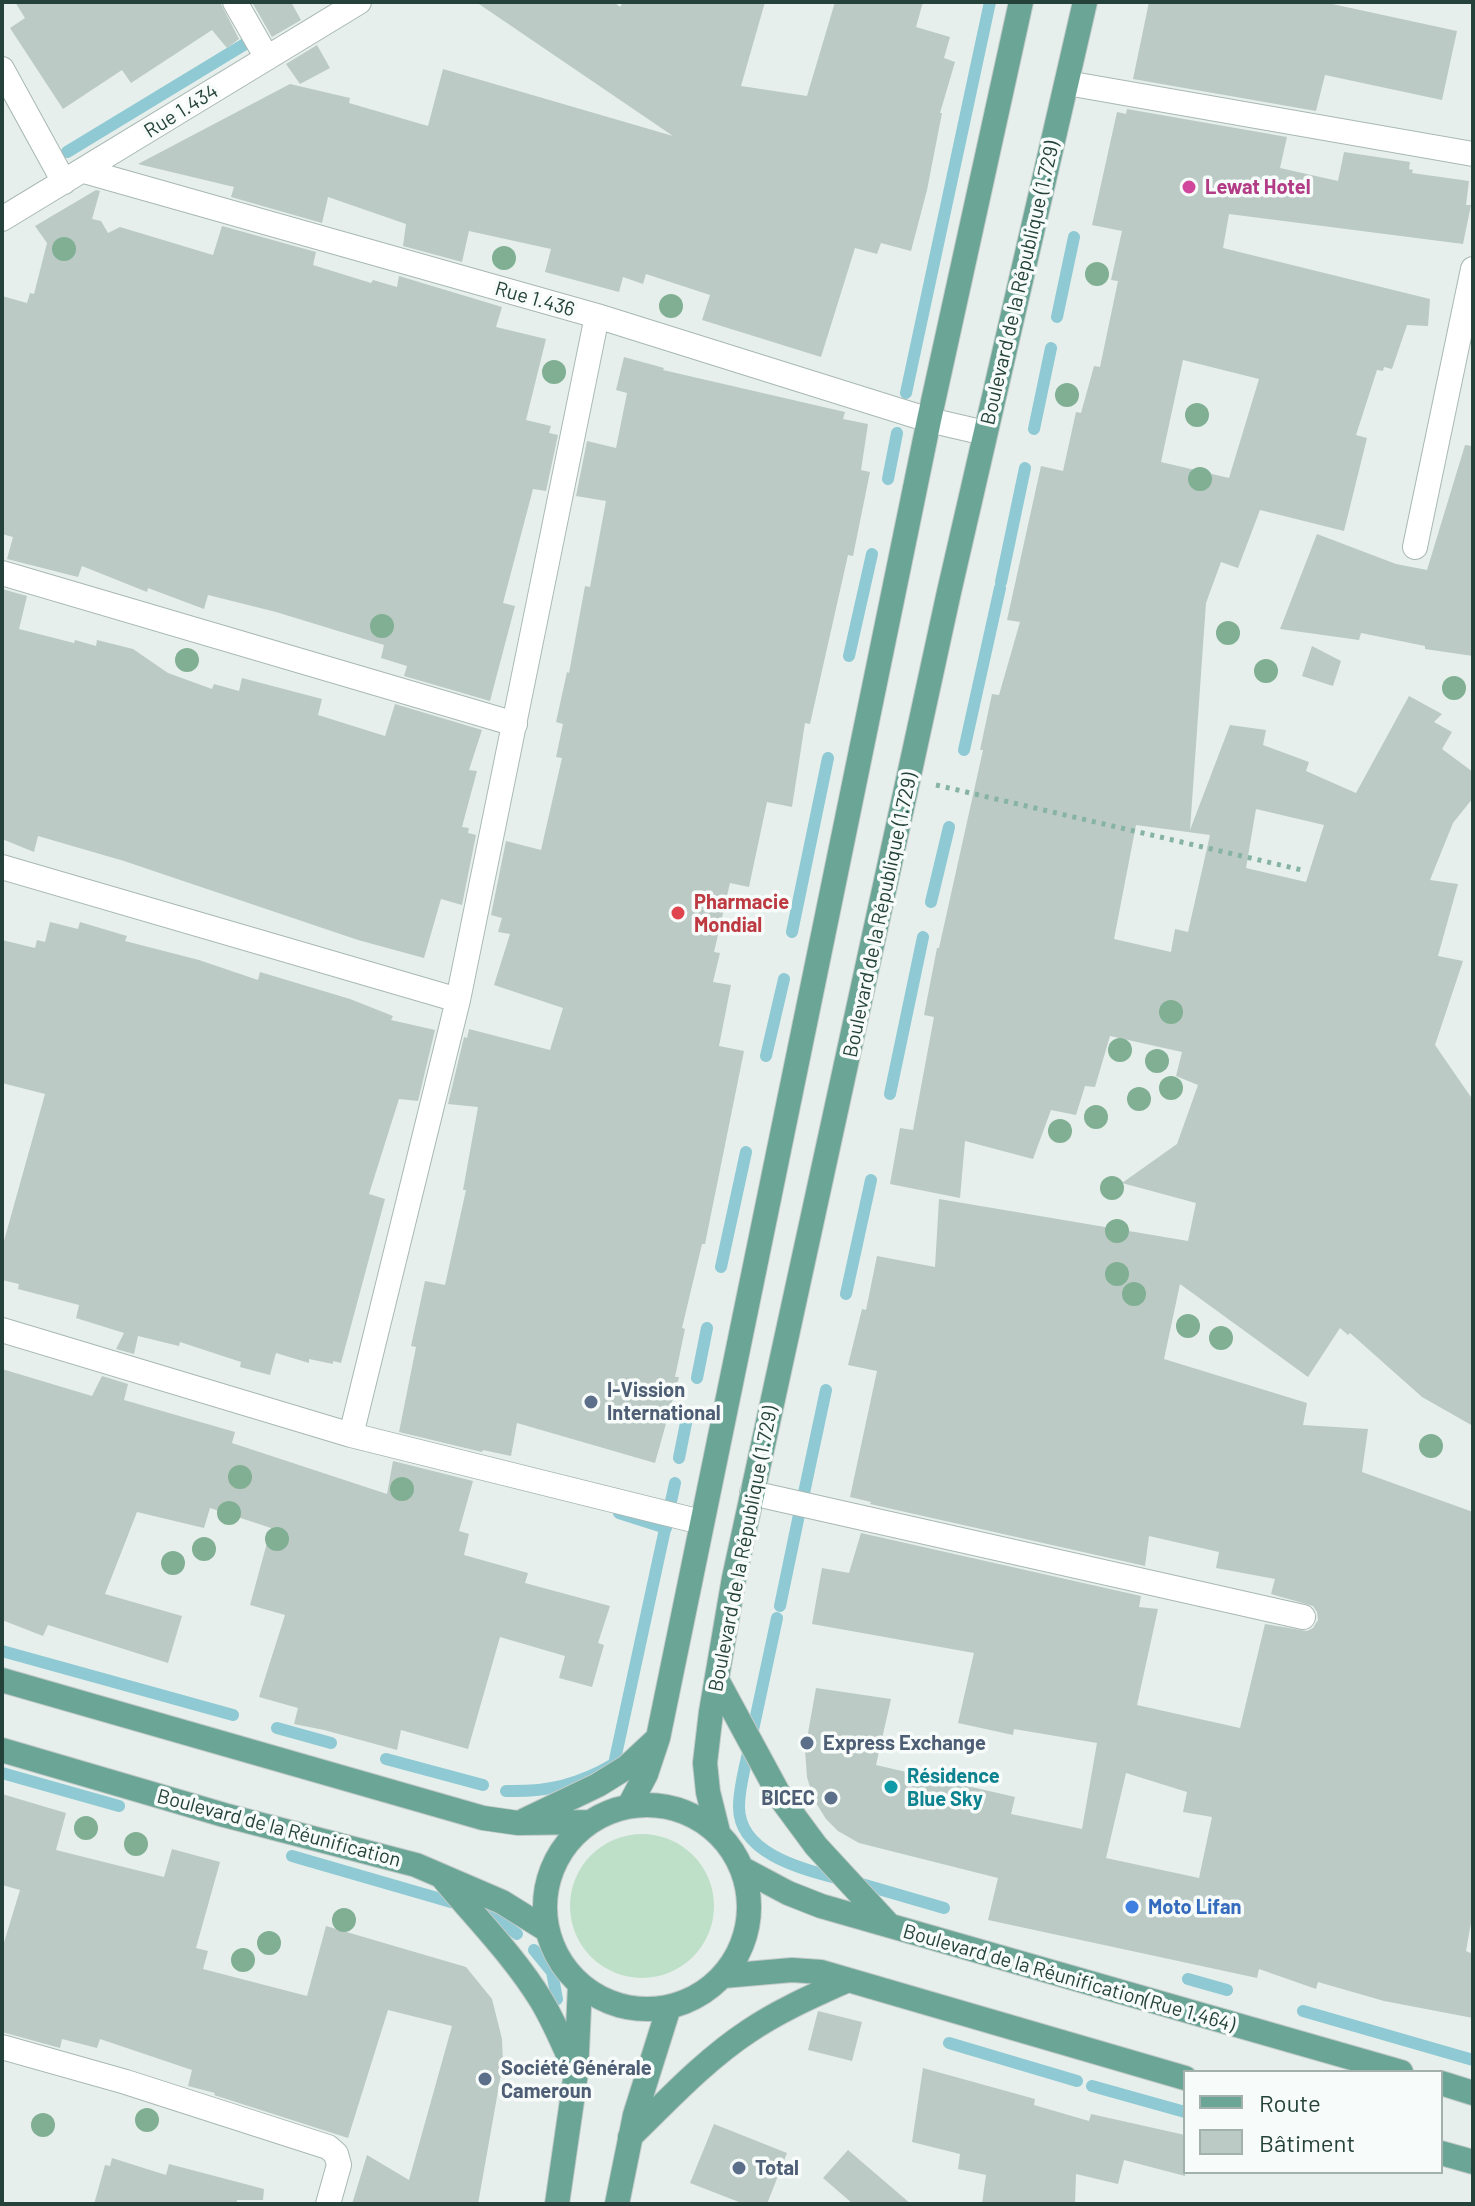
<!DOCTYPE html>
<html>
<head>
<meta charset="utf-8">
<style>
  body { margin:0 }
  #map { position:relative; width:1475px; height:2206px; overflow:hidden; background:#e6efeb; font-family:Barlow,sans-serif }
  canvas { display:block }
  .frame { position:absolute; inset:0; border:4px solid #24423a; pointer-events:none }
  .legend { position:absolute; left:1183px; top:2070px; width:260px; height:104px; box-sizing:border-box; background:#f7fbf9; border:2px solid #a3b1ad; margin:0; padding:10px 14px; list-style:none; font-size:24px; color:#24423a }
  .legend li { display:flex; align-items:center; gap:16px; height:40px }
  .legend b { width:40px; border:2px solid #a3b1ad }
</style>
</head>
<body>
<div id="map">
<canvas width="1475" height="2206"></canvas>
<div class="frame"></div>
<ul class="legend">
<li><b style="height:10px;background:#6aa596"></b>Route</li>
<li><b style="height:22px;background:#bbcac4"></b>Bâtiment</li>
</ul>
</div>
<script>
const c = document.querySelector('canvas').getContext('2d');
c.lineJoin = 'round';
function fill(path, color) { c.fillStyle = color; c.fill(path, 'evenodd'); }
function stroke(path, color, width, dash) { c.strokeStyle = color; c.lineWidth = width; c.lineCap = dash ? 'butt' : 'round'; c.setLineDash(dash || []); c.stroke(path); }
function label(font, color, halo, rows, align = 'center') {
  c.font = font + ' Barlow,sans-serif'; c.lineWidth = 7; c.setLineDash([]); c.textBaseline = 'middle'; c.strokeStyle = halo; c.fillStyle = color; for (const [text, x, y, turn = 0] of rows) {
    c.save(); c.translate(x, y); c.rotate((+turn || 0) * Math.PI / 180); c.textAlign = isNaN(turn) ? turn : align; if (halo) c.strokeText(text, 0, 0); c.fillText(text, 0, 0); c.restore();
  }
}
fill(new Path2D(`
  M570 1906a72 72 0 1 1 144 0a72 72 0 1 1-144 0Z`), '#bfe0c8');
stroke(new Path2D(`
  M 67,152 L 250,41
  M 1057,317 L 1074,237
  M 906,393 L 990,2
  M 1034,429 L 1051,348
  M 888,479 L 897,433
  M 1001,582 L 1025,468
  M 849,656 L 872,554
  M 964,750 L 1000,588
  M 931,902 L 949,827
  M 792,932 L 828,758
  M 766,1056 L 784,979
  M 890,1094 L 923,937
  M 721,1267 L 746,1152
  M 846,1294 L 871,1180
  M 697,1378 L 707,1328
  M 679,1458 L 686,1423
  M 804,1493 L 826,1390
  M 619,1513 L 666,1528
  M 780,1606 L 800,1510
  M 2,1651 L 233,1715
  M 277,1728 L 331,1743
  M 753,1730 L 777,1618
  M 750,1744 C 746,1764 739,1786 739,1807 C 739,1854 803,1869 840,1879
  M 386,1759 L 483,1785
  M 2,1773 L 119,1806
  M 506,1791 C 547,1792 579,1785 614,1764 L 675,1483
  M 292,1856 L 458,1904
  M 858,1883 L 944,1908
  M 480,1912 L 501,1922 L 517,1934
  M 534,1950 L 552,1972 L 557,1999
  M 1188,1979 L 1227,1990
  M 1303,2011 L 1473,2060
  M 949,2043 L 1077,2081
  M 1092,2086 L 1185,2112`), '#8ec9d4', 12);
fill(new Path2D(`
  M 15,2 L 220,2 L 239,39 L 227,48 L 212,30 L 131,83 L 122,70 L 63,109 L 10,28 L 25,18 Z
  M 252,2 L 291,2 L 301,20 L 272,37 Z
  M 476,2 L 614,2 L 620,7 L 623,2 L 765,2 L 741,86 L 807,96 L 835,2 L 923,2 L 916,27 L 950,37 L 944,58 L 955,62 L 940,113 L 942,113 L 927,190 L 911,251 L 881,243 L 877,254 L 855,248 L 821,357 L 702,320 L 710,295 L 646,274 L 643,284 L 623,277 L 619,292 L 545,272 L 551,249 L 469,231 L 462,262 L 403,246 L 406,224 L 328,197 L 322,223 L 231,197 L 234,187 L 138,164 L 290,84 L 350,98 L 349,103 L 428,126 L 443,69 L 673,136 Z
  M 1149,2 L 1323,2 L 1457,31 L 1442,100 L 1325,75 L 1316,111 L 1133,79 Z
  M 317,45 L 330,68 L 300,84 L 286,64 Z
  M 1127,109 L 1287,137 L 1280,168 L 1338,181 L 1344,152 L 1410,162 L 1409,169 L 1413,170 L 1412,173 L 1469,181 L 1466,205 L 1471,205 L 1463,244 L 1229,214 L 1223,248 L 1430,299 L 1428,326 L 1407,325 L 1392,369 L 1384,367 L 1383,371 L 1377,370 L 1356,435 L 1367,438 L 1344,531 L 1260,510 L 1238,568 L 1221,562 L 1206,603 L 1190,830 L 1230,725 L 1266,730 L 1263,745 L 1309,762 L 1306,771 L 1356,793 L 1409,696 L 1442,714 L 1434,722 L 1452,732 L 1442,749 L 1473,772 L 1473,798 L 1453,823 L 1430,880 L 1458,884 L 1438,956 L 1463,961 L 1435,1045 L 1473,1100 L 1473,1426 L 1422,1397 L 1350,1333 L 1348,1335 L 1340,1328 L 1308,1377 L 1180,1284 L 1164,1359 L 1307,1403 L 1303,1425 L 1368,1429 L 1362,1472 L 1473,1512 L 1473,1912 L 1466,1951 L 1473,1954 L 1473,2018 L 1384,2001 L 1318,1982 L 1316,1989 L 1259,1969 L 1257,1978 L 988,1920 L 998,1878 L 859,1843 L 838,1831 L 826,1819 L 813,1798 L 807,1777 L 805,1750 L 816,1688 L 891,1699 L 876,1765 L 1015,1797 L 1011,1814 L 1082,1829 L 1097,1743 L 1014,1729 L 1013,1735 L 958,1723 L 974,1653 L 812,1624 L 822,1568 L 849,1573 L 861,1533 L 1141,1596 L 1139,1607 L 1158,1609 L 1137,1705 L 1240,1728 L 1265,1624 L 1307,1631 L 1313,1628 L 1318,1620 L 1317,1612 L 1313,1606 L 1271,1594 L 1275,1579 L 1216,1568 L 1219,1552 L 1149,1536 L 1145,1566 L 870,1504 L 871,1502 L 850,1497 L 877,1371 L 848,1365 L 862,1309 L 866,1310 L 877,1256 L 935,1267 L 939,1199 L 1188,1241 L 1196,1203 L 1122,1183 L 1177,1144 L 1198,1085 L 1176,1076 L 1182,1052 L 1110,1036 L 1095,1087 L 1085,1086 L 1076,1115 L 1051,1110 L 1033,1159 L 965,1141 L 960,1198 L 890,1184 L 900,1128 L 913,1130 L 934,1017 L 924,1015 L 937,948 L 939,948 L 983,750 L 980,750 L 992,694 L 999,695 L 1020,622 L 1007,620 L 1041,466 L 1063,471 L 1076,412 L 1081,413 L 1094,366 L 1100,367 L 1118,281 L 1111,280 L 1122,231 L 1092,225 L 1117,112 L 1126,114 ZM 1183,360 L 1259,379 L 1229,478 L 1161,462 ZM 1256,809 L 1324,825 L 1306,882 L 1246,868 ZM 1136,825 L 1210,835 L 1188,932 L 1175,929 L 1171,952 L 1114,939 ZM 1126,1773 L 1187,1792 L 1183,1812 L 1212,1817 L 1199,1878 L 1106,1858 Z
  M 96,190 L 100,191 L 92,219 L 101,221 L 108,233 L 120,227 L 213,255 L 222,226 L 316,252 L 313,265 L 371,283 L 373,280 L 397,287 L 399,276 L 502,307 L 496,327 L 546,339 L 526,420 L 551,426 L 549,433 L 558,435 L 546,491 L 533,489 L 503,603 L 515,606 L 490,701 L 404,676 L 407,666 L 381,658 L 384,645 L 276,612 L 208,595 L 204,609 L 148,588 L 147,592 L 82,566 L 78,577 L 7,559 L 13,537 L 2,534 L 2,296 L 27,303 L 30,293 L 34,294 L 47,243 L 35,226 Z
  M 624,357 L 664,368 L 663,370 L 845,412 L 843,419 L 868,424 L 861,470 L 870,472 L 853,556 L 848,555 L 810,724 L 805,723 L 792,807 L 767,802 L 749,887 L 730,883 L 714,952 L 720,953 L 713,982 L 731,985 L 719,1046 L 744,1051 L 705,1244 L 702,1244 L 682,1328 L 685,1329 L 675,1377 L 679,1377 L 655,1463 L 517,1423 L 511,1456 L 483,1450 L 482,1452 L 399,1432 L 416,1347 L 411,1346 L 425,1281 L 445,1285 L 466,1190 L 463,1190 L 478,1107 L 448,1104 L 464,1037 L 467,1038 L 469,1029 L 550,1050 L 563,1008 L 494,985 L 510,934 L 498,932 L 502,918 L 491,915 L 506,841 L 541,850 L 562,758 L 556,757 L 563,724 L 556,722 L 567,672 L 569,673 L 585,586 L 590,587 L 606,501 L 576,496 L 587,441 L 616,448 L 627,393 L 616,390 Z
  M 1465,445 L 1473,446 L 1473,656 L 1425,649 L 1425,646 L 1361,633 L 1359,640 L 1280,629 L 1317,534 L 1396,564 L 1427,570 Z
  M 2,589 L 27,596 L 19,629 L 74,643 L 75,640 L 96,646 L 97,640 L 133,649 L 168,673 L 212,689 L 214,684 L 239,691 L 242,678 L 322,699 L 318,715 L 385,736 L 395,704 L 482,730 L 469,770 L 477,771 L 462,827 L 469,828 L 468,833 L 476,835 L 462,905 L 441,899 L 424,958 L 358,940 L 124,861 L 38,836 L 34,852 L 2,839 Z
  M 1312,646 L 1341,661 L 1333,686 L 1302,676 Z
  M 50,922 L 78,929 L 80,922 L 127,936 L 125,941 L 199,960 L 258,980 L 260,972 L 350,999 L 393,1016 L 391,1020 L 435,1030 L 418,1101 L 399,1099 L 369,1194 L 385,1199 L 341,1363 L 333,1361 L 333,1364 L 309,1359 L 309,1363 L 276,1353 L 270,1375 L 240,1367 L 241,1362 L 180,1342 L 179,1346 L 138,1336 L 134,1354 L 116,1349 L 124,1333 L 76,1318 L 79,1305 L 18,1289 L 19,1284 L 2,1280 L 2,1248 L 45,1094 L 2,1083 L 2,940 L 35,948 L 37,940 L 45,942 Z
  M 2,1369 L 92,1396 L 102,1376 L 128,1384 L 124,1400 L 235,1432 L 232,1443 L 387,1494 L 393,1461 L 473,1481 L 459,1531 L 469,1534 L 464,1555 L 528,1573 L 525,1583 L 610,1606 L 598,1643 L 604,1645 L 592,1687 L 559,1678 L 565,1656 L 500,1637 L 468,1749 L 401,1730 L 397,1750 L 324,1730 L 294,1724 L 298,1708 L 259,1697 L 285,1615 L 250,1605 L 271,1528 L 210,1508 L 204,1528 L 137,1512 L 105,1594 L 182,1616 L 168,1663 L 48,1625 L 43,1636 L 2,1620 Z
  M 2,1794 L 66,1813 L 56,1850 L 164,1877 L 172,1849 L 220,1862 L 196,1948 L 208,1951 L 203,1969 L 307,1996 L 326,1926 L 466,1967 L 492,1999 L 502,2039 L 503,2063 L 478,2204 L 352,2204 L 367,2155 L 409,2180 L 452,2026 L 388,2010 L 348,2138 L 214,2095 L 215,2093 L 188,2086 L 192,2070 L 100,2039 L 97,2048 L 62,2039 L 60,2048 L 2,2032 L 2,1949 L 20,1890 L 2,1885 Z
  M 818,2011 L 862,2022 L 852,2061 L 808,2050 Z
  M 923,2068 L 1035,2099 L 1034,2105 L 1089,2121 L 1091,2114 L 1185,2135 L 1185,2176 L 1124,2160 L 1118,2184 L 1076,2174 L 1075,2204 L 982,2204 L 986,2175 L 958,2169 L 960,2154 L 912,2142 Z
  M 714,2124 L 787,2153 L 767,2204 L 744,2204 L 690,2183 Z
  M 848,2150 L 911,2204 L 853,2204 L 823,2178 Z
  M 112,2158 L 166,2175 L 169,2164 L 264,2189 L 263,2200 L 237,2200 L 237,2204 L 94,2204 L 105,2165 L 110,2166 Z`), '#bbcac4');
const street = new Path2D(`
  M 235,2 L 267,58
  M 2,69 L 64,182
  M 1067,83 L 1473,154
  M 84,171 L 597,316 L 929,420 L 985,433
  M 2,219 L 359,2
  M 1415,547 L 1473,269
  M 2,573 L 515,724
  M 2,867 L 458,1000
  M 2,1330 L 351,1435 L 701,1522
  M 351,1435 L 458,1000 L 597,316
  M 752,1493 L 1303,1617
  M 2,2047 L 126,2082 L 328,2147 L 336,2154 L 339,2165 L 328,2204`);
const primary = new Path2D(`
  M 2,1680 L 483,1818 L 518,1823 L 590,1822
  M 717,1680 L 782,1800 L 816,1846 L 889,1925
  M 2,1750 L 224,1815 L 416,1865 L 502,1902 L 547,1930
  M545 1907a102 102 0 1 1 204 0a102 102 0 1 1-204 0Z
  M 629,1806 L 646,1774 L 658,1738 L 929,420 L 1021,2
  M 525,1820 L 598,1785 L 627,1767 L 657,1739
  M 718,1832 L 708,1792 L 705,1763 L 711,1712 L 734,1578 L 949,592 L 1085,2
  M 743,1869 L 788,1893 L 821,1906 L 1401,2072
  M 443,1878 C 476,1918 514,1956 541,2000 C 555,2023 565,2048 576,2073
  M 723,1976 L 792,1970 L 821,1972 L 1185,2078
  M 1441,2083 L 1473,2093
  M 630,2137 C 668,2100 705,2060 749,2031 C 780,2010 815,1995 848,1980
  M 1441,2153 L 1473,2162
  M 557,2204 L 576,2073 L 580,1985
  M 617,2204 L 635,2115 L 669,2007`);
stroke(street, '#a8b8b2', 26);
stroke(primary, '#c2cac8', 26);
stroke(new Path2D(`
  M 936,785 L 1302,870`), '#86b3a5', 5, [4, 6]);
stroke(street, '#fff', 24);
stroke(primary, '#6aa596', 24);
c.fillStyle = '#80af93';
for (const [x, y] of [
  [64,249],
  [504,258],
  [1097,274],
  [671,306],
  [554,372],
  [1067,395],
  [1197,415],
  [1200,479],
  [382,626],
  [1228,633],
  [187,660],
  [1266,671],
  [1454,688],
  [1171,1012],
  [1120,1050],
  [1157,1061],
  [1171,1088],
  [1139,1099],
  [1096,1117],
  [1060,1131],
  [1112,1188],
  [1117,1231],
  [1117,1274],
  [1134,1294],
  [1188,1326],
  [1221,1338],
  [1431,1446],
  [240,1477],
  [402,1489],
  [229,1513],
  [277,1539],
  [204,1549],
  [173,1563],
  [86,1828],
  [136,1844],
  [344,1920],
  [269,1943],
  [243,1960],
  [147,2120],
  [43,2125]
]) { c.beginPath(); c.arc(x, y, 12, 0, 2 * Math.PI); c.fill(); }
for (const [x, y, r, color] of [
  [1189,187,8,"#d1479c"],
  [678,913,8,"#e0444e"],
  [591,1402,8,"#5c6f8a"],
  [807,1743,8,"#5c6f8a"],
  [891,1787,8,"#0f9aa8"],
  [831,1798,8,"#5c6f8a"],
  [1132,1907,8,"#3f7fe0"],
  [485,2079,8,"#5c6f8a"],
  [739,2168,8,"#5c6f8a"]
]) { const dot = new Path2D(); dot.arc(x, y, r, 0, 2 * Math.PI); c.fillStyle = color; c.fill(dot); stroke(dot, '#f7fbf9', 3); }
label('20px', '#24423a', '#f7fbf9', [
  ["Rue 1.434",181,111,-32],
  ["Boulevard de la République (1.729)",1020,283,-77],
  ["Rue 1.436",535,299,16],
  ["Boulevard de la République (1.729)",880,915,-78],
  ["Boulevard de la République (1.729)",743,1549,-79],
  ["Boulevard de la Réunification",279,1828,15],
  ["Boulevard de la Réunification(Rue 1.464)",1069,1978,16]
]);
label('bold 20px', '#b23c85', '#f7fbf9', [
  ["Lewat Hotel",1205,187]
], 'left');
label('bold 20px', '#be3a42', '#f7fbf9', [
  ["Pharmacie",694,902],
  ["Mondial",694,925]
], 'left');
label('bold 20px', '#4e5e75', '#f7fbf9', [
  ["I-Vission",607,1390],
  ["International",607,1413],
  ["Express Exchange",823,1743],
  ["BICEC",815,1798,"right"],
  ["Société Générale",501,2068],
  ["Cameroun",501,2091],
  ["Total",755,2168]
], 'left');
label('bold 20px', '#0d838f', '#f7fbf9', [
  ["Résidence",907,1776],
  ["Blue Sky",907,1799]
], 'left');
label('bold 20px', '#366cbe', '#f7fbf9', [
  ["Moto Lifan",1148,1907]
], 'left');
</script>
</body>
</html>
